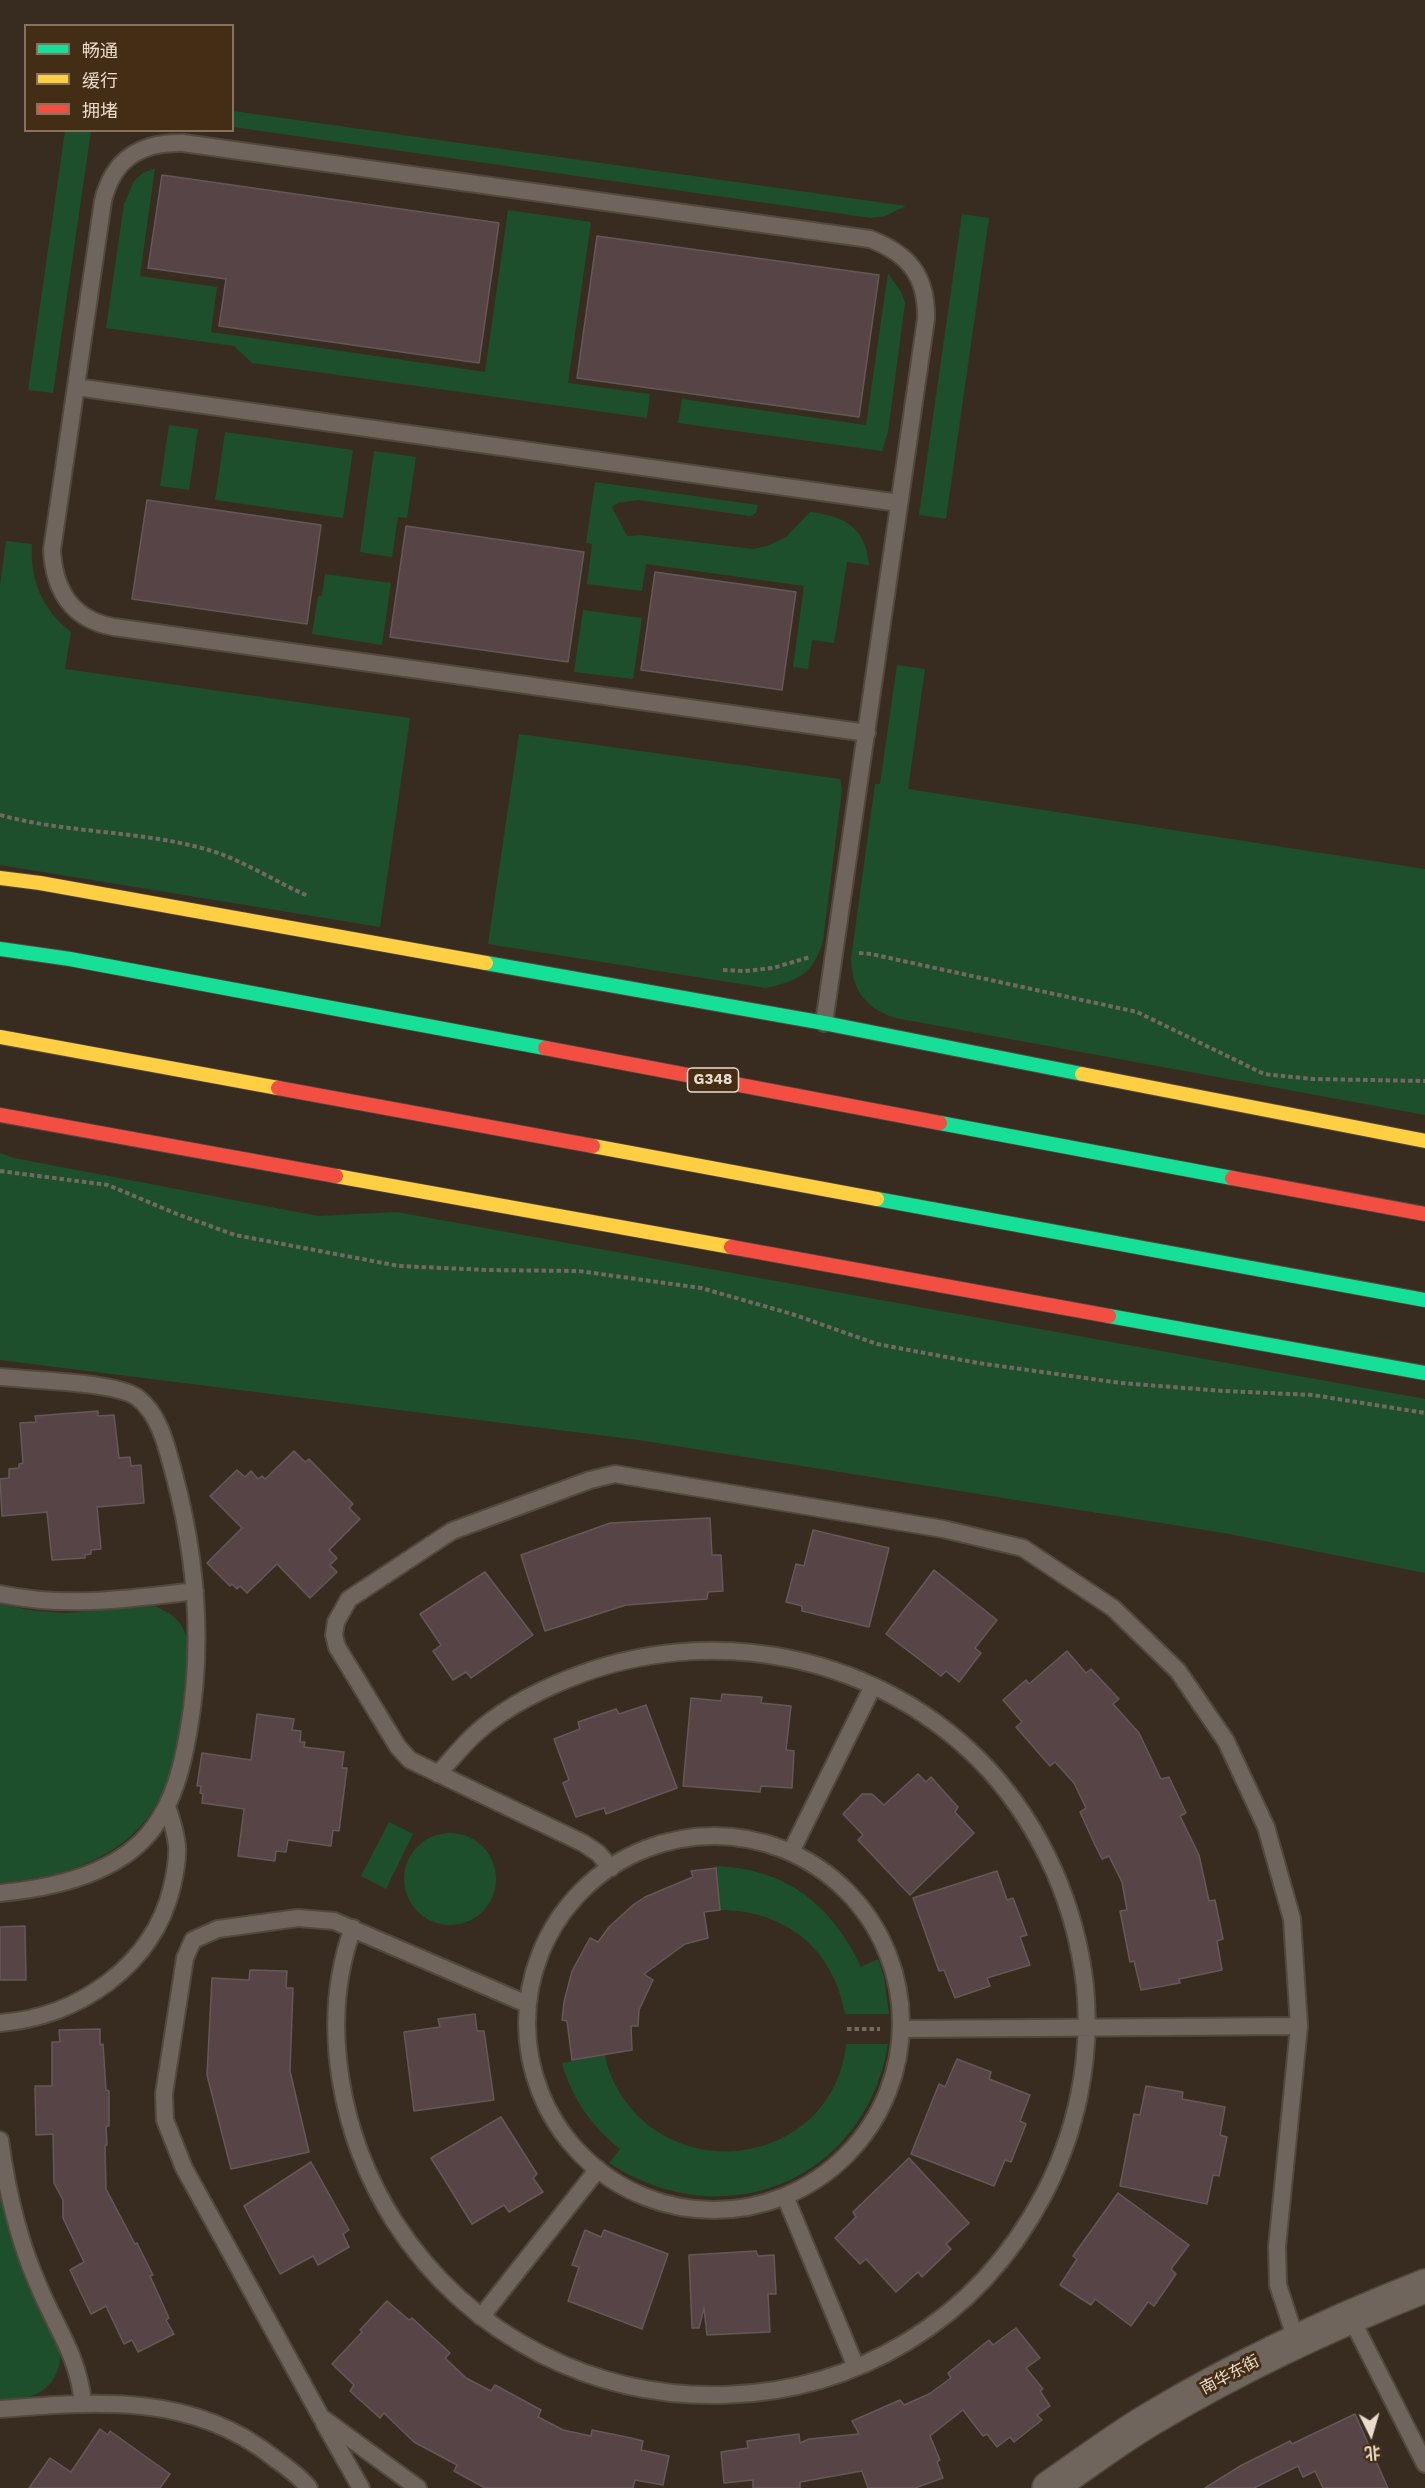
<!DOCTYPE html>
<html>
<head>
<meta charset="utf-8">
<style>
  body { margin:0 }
  #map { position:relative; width:1425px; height:2488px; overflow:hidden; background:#382c20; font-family:"Work Sans","Noto Sans SC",sans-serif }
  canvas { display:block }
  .legend { position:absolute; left:24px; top:24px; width:210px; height:108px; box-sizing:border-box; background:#432d15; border:2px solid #86735f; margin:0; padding:8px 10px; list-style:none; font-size:18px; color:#eadbcd }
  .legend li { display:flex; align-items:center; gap:12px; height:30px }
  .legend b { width:30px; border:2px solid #86735f }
  .north { position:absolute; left:1341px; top:2404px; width:60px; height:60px; -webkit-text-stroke:4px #432d15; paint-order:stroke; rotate:175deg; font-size:16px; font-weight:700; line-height:24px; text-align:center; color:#eadbcd }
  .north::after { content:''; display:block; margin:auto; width:21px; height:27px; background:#eadbcd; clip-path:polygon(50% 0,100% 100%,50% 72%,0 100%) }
</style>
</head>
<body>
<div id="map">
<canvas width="1425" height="2488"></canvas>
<ul class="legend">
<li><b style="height:8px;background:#16e098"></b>畅通</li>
<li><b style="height:8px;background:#ffcf43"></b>缓行</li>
<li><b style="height:8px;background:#f24e42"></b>拥堵</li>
</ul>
<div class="north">北</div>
</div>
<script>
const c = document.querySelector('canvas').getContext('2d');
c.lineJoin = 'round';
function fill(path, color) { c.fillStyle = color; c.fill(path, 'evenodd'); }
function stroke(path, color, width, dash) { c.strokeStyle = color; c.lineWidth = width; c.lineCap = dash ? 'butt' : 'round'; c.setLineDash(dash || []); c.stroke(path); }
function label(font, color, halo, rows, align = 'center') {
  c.font = font + ' "Work Sans","Noto Sans SC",sans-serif'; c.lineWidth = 6; c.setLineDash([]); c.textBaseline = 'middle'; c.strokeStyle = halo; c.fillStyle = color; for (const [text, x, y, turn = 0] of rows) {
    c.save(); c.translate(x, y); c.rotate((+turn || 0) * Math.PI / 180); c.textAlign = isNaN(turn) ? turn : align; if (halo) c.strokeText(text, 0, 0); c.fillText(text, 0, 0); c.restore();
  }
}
fill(new Path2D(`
  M 233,111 L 906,206 L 885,216 L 871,218 L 233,127 Z
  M 65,131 L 91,131 L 53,393 L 28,390 Z
  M 155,168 L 140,276 L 217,287 L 211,332 L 485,372 L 508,210 L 591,222 L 568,383 L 650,394 L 647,418 L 252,363 L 234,346 L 106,328 L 124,204 L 134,181 L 143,173 Z
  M 962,214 L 989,218 L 946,519 L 919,515 Z
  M 888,273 L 901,292 L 905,303 L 888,432 L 882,451 L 678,423 L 682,399 L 866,425 Z
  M 169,425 L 198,429 L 189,490 L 160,486 Z
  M 225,432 L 353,450 L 343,518 L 215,500 Z
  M 374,451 L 416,457 L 407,518 L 398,517 L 392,557 L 360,552 Z
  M 595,482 L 758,505 L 756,513 L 750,516 L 638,500 L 618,503 L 612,507 L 627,536 L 639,535 L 753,549 L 767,546 L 786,537 L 810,512 C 845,516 866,528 869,565 L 847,562 L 834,643 L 812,640 L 808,669 L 793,667 L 804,586 L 646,564 L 642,591 L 587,584 L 592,544 L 586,543 Z
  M 6,541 L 32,544 C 30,581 42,609 71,632 L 65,669 L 410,718 L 380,927 L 0,865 L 0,585 Z
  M 325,574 L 391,583 L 382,645 L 312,634 L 318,596 L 322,596 Z
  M 583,610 L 642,618 L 633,679 L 574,672 Z
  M 897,665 L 925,669 L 908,789 L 1425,869 L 1425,1115 L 895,1018 C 865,1008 852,990 851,959 L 875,784 L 880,784 Z
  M 519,734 L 840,779 L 842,790 L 823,941 C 813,975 797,981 766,988 L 488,944 Z
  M 0,1153 L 14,1158 L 318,1216 L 397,1212 L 1425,1399 L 1425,1573 L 1224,1533 L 638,1440 L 0,1360 Z
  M 0,1604 L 35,1611 L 66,1613 L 155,1606 C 168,1612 180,1618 185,1633 C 191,1649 187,1666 185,1683 C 180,1733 174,1795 135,1832 C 100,1867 48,1878 0,1883 Z
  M 389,1822 L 413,1834 L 386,1889 L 361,1876 Z
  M404 1879a46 46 0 1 1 92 0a46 46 0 1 1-92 0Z
  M 716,1866 C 787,1869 831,1904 861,1967 L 878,1959 L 884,1977 L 889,2014 L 845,2014 C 834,1949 785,1910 720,1910 Z
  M 846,2044 L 888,2044 C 865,2181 724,2238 609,2163 L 620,2149 C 591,2125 572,2099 562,2063 L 605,2055 C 608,2075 620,2096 634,2112 C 704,2187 836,2150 846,2044 Z
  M 0,2194 C 7,2227 18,2260 31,2291 C 40,2310 53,2329 59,2349 C 61,2356 60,2365 57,2372 C 46,2397 25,2399 0,2401 Z`), '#1d4f2c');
const building = new Path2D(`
  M 162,175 L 499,223 L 479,363 L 219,326 L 226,279 L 148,268 Z
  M 597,236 L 879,275 L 859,417 L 577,378 Z
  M 147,500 L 321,525 L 307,624 L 132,599 Z
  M 406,526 L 584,552 L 568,662 L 390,637 Z
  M 655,572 L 796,592 L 782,690 L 641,670 Z
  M 98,1411 L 98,1416 L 114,1415 L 119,1458 L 130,1457 L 131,1466 L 141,1465 L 144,1503 L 97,1507 L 101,1549 L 91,1550 L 91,1554 L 85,1555 L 85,1558 L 52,1560 L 47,1512 L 2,1516 L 0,1479 L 9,1478 L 9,1469 L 19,1468 L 19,1464 L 23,1463 L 20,1423 L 36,1422 L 35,1416 Z
  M 294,1451 L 305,1462 L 309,1459 L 353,1504 L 349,1508 L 360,1519 L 329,1550 L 337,1558 L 330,1565 L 337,1572 L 310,1598 L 277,1564 L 247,1593 L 240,1586 L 237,1589 L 232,1584 L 230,1586 L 207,1563 L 242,1528 L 210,1496 L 237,1470 L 245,1477 L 251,1471 L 258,1479 L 262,1476 L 265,1479 Z
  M 710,1518 L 712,1555 L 721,1555 L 723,1591 L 708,1592 L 707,1599 L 626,1605 L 545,1631 L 521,1555 L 610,1523 Z
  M 813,1530 L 889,1548 L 869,1627 L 802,1611 L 802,1606 L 786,1602 L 796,1564 L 804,1566 Z
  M 934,1570 L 997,1620 L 975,1648 L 981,1653 L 959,1682 L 946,1671 L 941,1676 L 886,1634 Z
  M 485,1572 L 533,1635 L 471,1678 L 466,1672 L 453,1680 L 433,1651 L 441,1645 L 420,1614 Z
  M 1067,1651 L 1086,1673 L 1091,1669 L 1119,1699 L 1113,1704 L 1139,1733 L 1161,1779 L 1169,1777 L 1186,1813 L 1180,1816 L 1199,1855 L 1209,1901 L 1215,1900 L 1223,1939 L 1217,1941 L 1222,1970 L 1179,1979 L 1180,1983 L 1141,1990 L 1134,1961 L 1130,1962 L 1120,1911 L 1127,1910 L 1122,1882 L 1109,1856 L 1102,1859 L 1095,1845 L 1080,1812 L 1086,1808 L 1074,1783 L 1055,1762 L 1050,1766 L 1016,1727 L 1022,1722 L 1003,1700 L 1026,1680 L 1029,1684 Z
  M 722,1694 L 762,1697 L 761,1703 L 791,1706 L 786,1750 L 794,1751 L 792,1788 L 761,1786 L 760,1792 L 683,1786 L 691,1698 L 721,1701 Z
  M 646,1705 L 677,1788 L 606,1814 L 604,1808 L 576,1817 L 563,1783 L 569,1780 L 554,1739 L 580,1729 L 578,1722 L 616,1709 L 619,1714 Z
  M 257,1714 L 294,1719 L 292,1730 L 301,1731 L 300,1742 L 305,1742 L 304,1747 L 344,1752 L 342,1768 L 347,1768 L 339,1831 L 333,1830 L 331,1846 L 288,1840 L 286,1852 L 276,1851 L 275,1861 L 238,1856 L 244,1809 L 202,1803 L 203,1794 L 200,1793 L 201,1786 L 197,1786 L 202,1753 L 251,1760 Z
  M 918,1774 L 926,1782 L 931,1777 L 958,1807 L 955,1812 L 974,1833 L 910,1895 L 858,1840 L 863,1835 L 843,1814 L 862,1794 L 872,1794 L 884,1805 Z
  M 716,1868 L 720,1910 L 704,1912 L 708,1938 L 685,1944 L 644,1974 L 653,1980 L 639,2010 L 638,2026 L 631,2026 L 632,2050 L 572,2060 L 567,2021 L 562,2020 L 564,2002 L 572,1971 L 590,1938 L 598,1942 L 609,1927 L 633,1905 L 645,1897 L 693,1877 L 691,1871 Z
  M 997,1871 L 1007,1900 L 1013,1898 L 1027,1935 L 1020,1937 L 1030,1965 L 987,1978 L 990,1986 L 955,1998 L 944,1970 L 939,1971 L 913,1898 Z
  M 25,1926 L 26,1980 L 0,1980 L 0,1927 Z
  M 250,1970 L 287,1971 L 286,1988 L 293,1988 L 290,2071 L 309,2152 L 231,2169 L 207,2075 L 212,1978 L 249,1980 Z
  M 475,2014 L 477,2031 L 484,2031 L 494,2100 L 414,2111 L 404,2032 L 440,2027 L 438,2019 Z
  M 100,2029 L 100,2045 L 103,2044 L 106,2090 L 109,2091 L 109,2126 L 106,2126 L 107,2145 L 105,2145 L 106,2189 L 135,2244 L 137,2243 L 153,2275 L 150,2276 L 169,2318 L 166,2320 L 174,2334 L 138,2352 L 132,2340 L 124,2344 L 106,2306 L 91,2314 L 70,2270 L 84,2262 L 63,2218 L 63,2200 L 54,2183 L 53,2134 L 36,2135 L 35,2086 L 52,2086 L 52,2042 L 60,2042 L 59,2030 Z
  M 957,2059 L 991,2072 L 989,2079 L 1030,2095 L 1020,2121 L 1026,2124 L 1011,2162 L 1005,2160 L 994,2186 L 911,2154 L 939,2084 L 945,2087 Z
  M 1146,2086 L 1183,2092 L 1182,2099 L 1225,2107 L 1220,2135 L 1227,2137 L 1219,2176 L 1213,2175 L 1207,2204 L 1120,2186 L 1134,2114 L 1140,2115 Z
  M 501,2117 L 537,2174 L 533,2178 L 543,2192 L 509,2212 L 504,2205 L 472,2224 L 431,2158 Z
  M 909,2158 L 969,2223 L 946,2244 L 951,2249 L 922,2277 L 918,2272 L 896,2292 L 866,2259 L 860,2264 L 835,2238 L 856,2217 L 853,2212 Z
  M 311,2162 L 349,2230 L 343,2234 L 349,2247 L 318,2265 L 313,2256 L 280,2274 L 244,2206 Z
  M 1118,2193 L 1189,2245 L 1171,2269 L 1176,2274 L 1154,2306 L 1148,2302 L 1131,2326 L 1095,2299 L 1091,2305 L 1060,2285 L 1077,2259 L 1073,2256 Z
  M 585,2230 L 601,2237 L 604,2230 L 668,2254 L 642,2329 L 568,2301 L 579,2267 L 572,2265 Z
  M 756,2251 L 758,2256 L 774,2255 L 776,2294 L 768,2294 L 770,2332 L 707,2335 L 704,2308 L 699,2328 L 692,2328 L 689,2255 Z
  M 387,2301 L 409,2320 L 412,2318 L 450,2353 L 445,2358 L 466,2378 L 491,2391 L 495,2385 L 506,2391 L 541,2410 L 538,2417 L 563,2430 L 591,2436 L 592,2430 L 631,2438 L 643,2441 L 641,2450 L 669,2456 L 663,2485 L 635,2480 L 633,2488 L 485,2488 L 454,2471 L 457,2465 L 414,2442 L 384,2413 L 380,2418 L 350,2391 L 354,2385 L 332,2364 L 362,2332 L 360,2330 Z
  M 1016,2328 L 1040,2358 L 1026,2368 L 1043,2389 L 1040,2391 L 1050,2406 L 1037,2415 L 1042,2420 L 1014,2442 L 1010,2437 L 997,2447 L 987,2434 L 983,2436 L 963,2410 L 930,2436 L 940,2460 L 937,2462 L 943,2478 L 915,2488 L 868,2488 L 862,2471 L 800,2482 L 800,2488 L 753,2488 L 753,2480 L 724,2483 L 721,2452 L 748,2448 L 747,2441 L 799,2434 L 800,2443 L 809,2439 L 859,2434 L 852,2421 L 900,2400 L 904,2405 L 929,2394 L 951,2378 L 948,2373 L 989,2340 L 993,2345 Z
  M 1355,2414 L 1388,2488 L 1323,2488 L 1315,2471 L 1303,2477 L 1298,2466 L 1254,2488 L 1205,2488 L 1242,2465 L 1290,2441 L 1292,2444 Z
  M 100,2429 L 108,2435 L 110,2431 L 170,2474 L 160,2488 L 29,2488 L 50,2458 L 71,2472 Z`);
fill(building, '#574446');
stroke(building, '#655957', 1.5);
const lane = new Path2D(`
  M 76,387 L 899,503
  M 824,1023 C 858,788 892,554 926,319 C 927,276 909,254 870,239 L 183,143 C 140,142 113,159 103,201 L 52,550 C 54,590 72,620 114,627 L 867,733
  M 0,1377 C 29,1380 118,1382 138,1398 C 160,1415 167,1448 174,1474 C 197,1560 204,1646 188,1734 C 182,1767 174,1800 154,1827 C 121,1873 53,1888 0,1893
  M 0,1594 C 68,1608 128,1599 195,1591
  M527 2023a187 187 0 1 1 374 0a187 187 0 1 1-374 0Z
  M 791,1852 L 873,1686
  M 611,1868 L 598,1853 L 583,1843 L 410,1760 L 398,1747 L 337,1647 L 334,1635 L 336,1622 L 349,1599 L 452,1531 L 590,1480 L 615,1474 L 943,1529 L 1023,1548 L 1113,1608 L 1178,1671 L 1226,1741 L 1266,1827 L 1292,1919 L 1299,2026 L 1277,2247 L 1278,2285 L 1296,2340
  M 353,1928 C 318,2023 341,2137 394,2221 C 549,2461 908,2453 1043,2196 C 1077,2132 1092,2058 1085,1986 C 1076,1906 1043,1830 989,1770 C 883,1655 712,1620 568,1679 C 536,1692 501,1710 475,1734 C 462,1746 450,1761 438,1774
  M 0,2023 C 78,2017 153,1966 172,1887 C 175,1874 178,1860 177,1846 C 176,1832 171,1819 167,1806
  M 901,2029 L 1299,2026
  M 0,2140 C 7,2191 18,2240 39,2287 C 57,2330 78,2355 83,2403
  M 785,2196 L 856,2367
  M 1350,2316 L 1425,2464
  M 481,2317 L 598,2169
  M 0,2409 C 97,2401 193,2393 274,2458 C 286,2467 300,2476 309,2488
  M 324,2423 L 361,2488
  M 418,2488 L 321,2417 L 184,2168 L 165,2120 L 164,2094 L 185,1958 L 193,1940 L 218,1929 L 298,1918 L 334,1921 L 527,2004`);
const street = new Path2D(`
  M 1049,2488 C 1084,2464 1118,2438 1154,2417 C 1241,2365 1331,2323 1425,2286`);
const fast = new Path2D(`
  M 0,949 L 70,959 L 545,1048
  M 486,963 L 824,1023 L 1082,1074
  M 940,1123 L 1232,1178
  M 877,1199 L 1425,1300
  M 1109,1316 L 1425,1373`);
const slow = new Path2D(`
  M 0,878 L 40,883 L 486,963
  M 0,1037 L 278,1088
  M 1082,1074 L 1425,1141
  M 593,1146 L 877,1199
  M 336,1176 L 731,1247`);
const jam = new Path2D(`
  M 545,1048 L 940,1123
  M 278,1088 L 593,1146
  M 0,1115 L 336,1176
  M 1232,1178 L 1425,1214
  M 731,1247 L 1109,1316`);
stroke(lane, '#53483e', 20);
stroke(street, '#53483e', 36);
stroke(fast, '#53483e', 16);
stroke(slow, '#53483e', 16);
stroke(jam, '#53483e', 16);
stroke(new Path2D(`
  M 0,815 C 69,834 143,830 212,851 C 246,862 276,882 308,896
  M 859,953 L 871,954 L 1137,1012 L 1264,1074 L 1312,1079 L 1425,1081
  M 723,970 L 745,971 L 773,968 L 810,957
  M 0,1171 L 108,1185 L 177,1214 L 235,1235 L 399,1266 L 487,1270 L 579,1271 L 701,1288 L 792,1314 L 877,1344 L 978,1363 L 1121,1383 L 1224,1391 L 1313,1395 L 1425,1413
  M 847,2029 L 880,2029`), '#736961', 4, [4.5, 3]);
stroke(lane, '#6f655c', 16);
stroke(street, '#6f655c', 33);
stroke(fast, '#16e098', 14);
stroke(slow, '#ffcf43', 14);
stroke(jam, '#f24e42', 14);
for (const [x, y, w] of [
  [713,1080,51]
]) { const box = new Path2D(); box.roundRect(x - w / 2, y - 12, w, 24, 4.5); c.fillStyle = '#432d15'; c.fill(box); stroke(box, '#eadbcd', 1.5); }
label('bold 15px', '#eadbcd', null, [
  ["G348",713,1080]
]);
label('16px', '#eadbcd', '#432d15', [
  ["南华东街",1230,2375,-28]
]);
</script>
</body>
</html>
